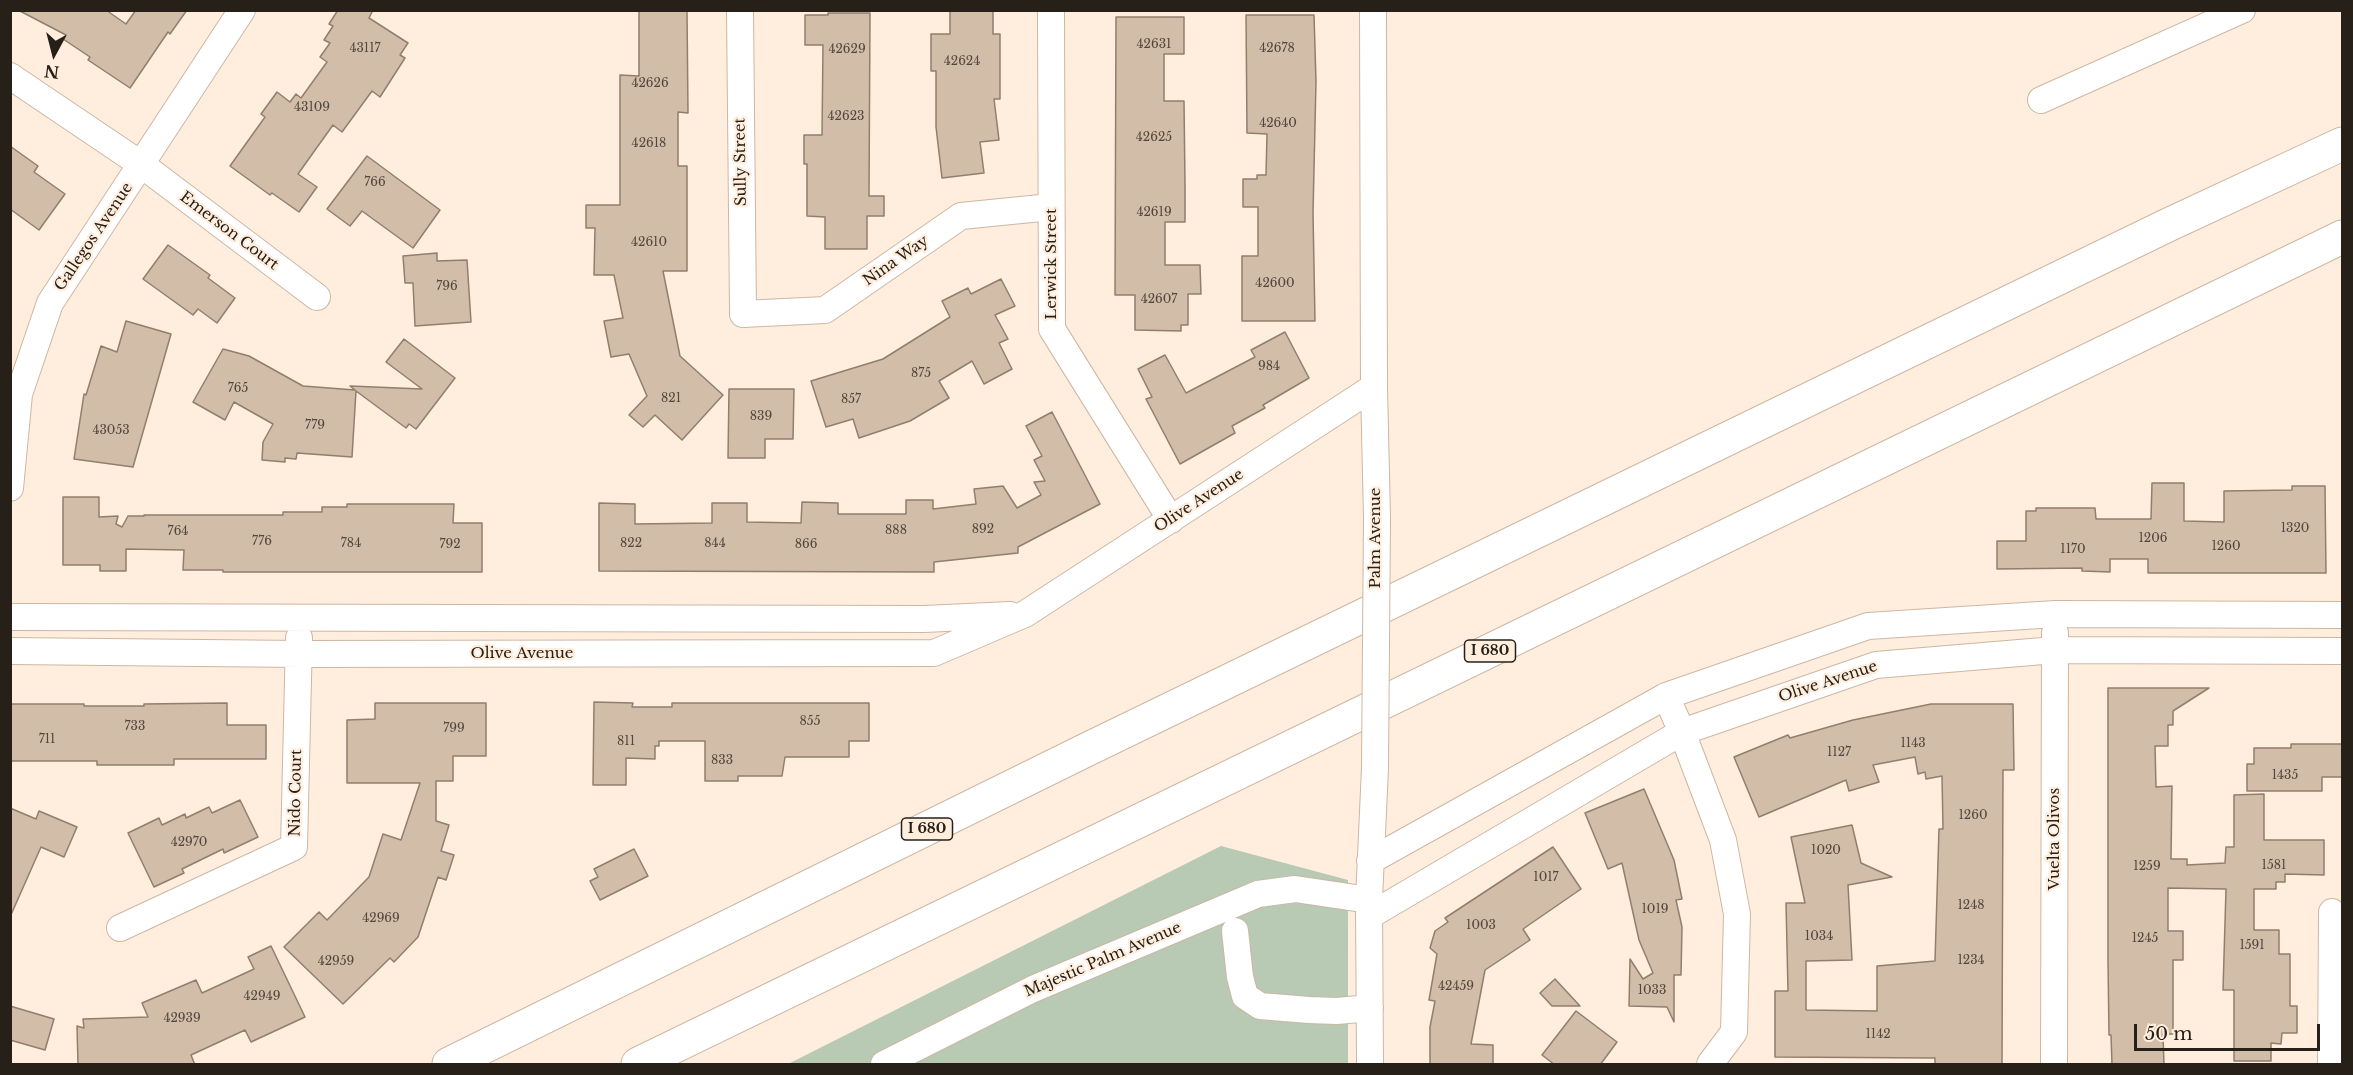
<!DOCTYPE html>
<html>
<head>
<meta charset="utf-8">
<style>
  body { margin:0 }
  #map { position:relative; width:2353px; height:1075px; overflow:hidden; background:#fed; font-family:"Libre Baskerville",serif }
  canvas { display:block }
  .frame { position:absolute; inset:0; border:12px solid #272018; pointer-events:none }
  .north { position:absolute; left:24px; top:24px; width:60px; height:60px; -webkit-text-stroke:4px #fed; paint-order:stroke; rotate:187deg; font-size:16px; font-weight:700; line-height:24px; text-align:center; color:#272018 }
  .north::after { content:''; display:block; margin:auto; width:21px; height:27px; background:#272018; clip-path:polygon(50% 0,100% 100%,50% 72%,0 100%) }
  .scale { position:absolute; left:2134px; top:1024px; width:186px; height:27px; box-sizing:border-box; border:3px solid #272018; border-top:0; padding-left:8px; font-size:18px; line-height:21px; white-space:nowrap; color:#272018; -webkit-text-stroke:4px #fed; paint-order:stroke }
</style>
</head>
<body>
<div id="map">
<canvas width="2353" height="1075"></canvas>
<div class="frame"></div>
<div class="north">N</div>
<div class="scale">50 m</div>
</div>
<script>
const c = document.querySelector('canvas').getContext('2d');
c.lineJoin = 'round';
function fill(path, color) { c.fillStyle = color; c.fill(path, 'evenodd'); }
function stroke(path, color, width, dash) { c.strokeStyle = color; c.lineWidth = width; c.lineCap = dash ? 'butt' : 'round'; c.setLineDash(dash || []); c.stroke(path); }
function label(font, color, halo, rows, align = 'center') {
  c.font = font + ' "Libre Baskerville",serif'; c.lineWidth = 4.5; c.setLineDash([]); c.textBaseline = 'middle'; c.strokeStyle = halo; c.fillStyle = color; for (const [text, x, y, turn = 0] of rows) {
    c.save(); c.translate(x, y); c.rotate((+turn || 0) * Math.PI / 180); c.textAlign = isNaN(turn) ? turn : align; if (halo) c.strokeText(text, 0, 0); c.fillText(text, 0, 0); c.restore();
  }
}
fill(new Path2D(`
  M 1221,846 L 1348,880 L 1348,1064 L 788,1064 Z`), '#b8c9b4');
const building = new Path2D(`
  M 18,10 L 106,10 L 126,24 L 136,10 L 187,10 L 170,34 L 168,32 L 130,88 L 88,60 L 90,57 L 63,39 L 66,35 Z
  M 338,10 L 373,10 L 369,18 L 408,43 L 400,55 L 405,58 L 380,97 L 372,91 L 342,132 L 333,125 L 298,174 L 317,187 L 299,212 L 272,193 L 270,195 L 230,166 L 265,117 L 261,114 L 277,92 L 290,102 L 296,94 L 301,98 L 327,62 L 320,57 L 330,43 L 324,40 L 333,26 L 329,24 Z
  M 639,10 L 687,10 L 688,113 L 678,112 L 678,166 L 687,166 L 687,271 L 663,271 L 680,356 L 723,395 L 682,440 L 655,415 L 643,427 L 629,415 L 647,396 L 629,354 L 611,357 L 604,321 L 623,318 L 614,275 L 594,275 L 595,228 L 586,228 L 586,205 L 620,205 L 620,75 L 639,76 Z
  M 950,10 L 993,10 L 993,34 L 1000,34 L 1000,99 L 994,99 L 999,140 L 980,142 L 984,173 L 942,178 L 936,127 L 936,71 L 931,71 L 931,34 L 950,34 Z
  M 828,13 L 870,13 L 869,196 L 884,196 L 884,216 L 867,216 L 867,249 L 825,249 L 825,217 L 807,216 L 807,164 L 804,164 L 804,135 L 822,135 L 823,45 L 805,45 L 805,15 L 828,15 Z
  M 1246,15 L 1314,15 L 1316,81 L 1313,213 L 1315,321 L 1242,321 L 1242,256 L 1258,256 L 1258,207 L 1243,207 L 1243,179 L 1257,179 L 1257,175 L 1266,175 L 1267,134 L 1247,133 Z
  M 1116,17 L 1184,17 L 1184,54 L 1164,54 L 1164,101 L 1184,101 L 1185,185 L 1185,222 L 1165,222 L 1165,265 L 1200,265 L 1201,294 L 1188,294 L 1188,325 L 1181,325 L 1181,331 L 1135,330 L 1135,295 L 1115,295 Z
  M 10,146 L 38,166 L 34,172 L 65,194 L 39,230 L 10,209 Z
  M 367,156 L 440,210 L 413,248 L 362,211 L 350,226 L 327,209 Z
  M 168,245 L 210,275 L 208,278 L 235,298 L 217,323 L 198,309 L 193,315 L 143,279 Z
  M 437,253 L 437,261 L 467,260 L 471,322 L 415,326 L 413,283 L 405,283 L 403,256 Z
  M 1001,279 L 1015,306 L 995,315 L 1008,339 L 999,343 L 1012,369 L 984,384 L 972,361 L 939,381 L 949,398 L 910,421 L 859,438 L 853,419 L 826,427 L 811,381 L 883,359 L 950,317 L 942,301 L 968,288 L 971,294 Z
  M 126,321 L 171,334 L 133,467 L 74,459 L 84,394 L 86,395 L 101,346 L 117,352 Z
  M 1285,332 L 1309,378 L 1263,405 L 1265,408 L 1232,426 L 1235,433 L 1180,464 L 1146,399 L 1152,397 L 1138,369 L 1165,355 L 1186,393 L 1255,357 L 1251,350 Z
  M 404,339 L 455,378 L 416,429 L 409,424 L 406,428 L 356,391 L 352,457 L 297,453 L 296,459 L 285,458 L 285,462 L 262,460 L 263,442 L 273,424 L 234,402 L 225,420 L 193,402 L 223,349 L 249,356 L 303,386 L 355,390 L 350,386 L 422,389 L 386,362 Z
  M 729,389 L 794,389 L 793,439 L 765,439 L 765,458 L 728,458 Z
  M 1052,412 L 1100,504 L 1018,547 L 1018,553 L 934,562 L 934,572 L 599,571 L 599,503 L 635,504 L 635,524 L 712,523 L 712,503 L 747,503 L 747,522 L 801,523 L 802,502 L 838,503 L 838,514 L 906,514 L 906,500 L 933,500 L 933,509 L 976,504 L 974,489 L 1003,486 L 1017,508 L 1041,495 L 1034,482 L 1045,481 L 1034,460 L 1042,456 L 1026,426 Z
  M 2152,483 L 2184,483 L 2184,521 L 2224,522 L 2224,491 L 2292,490 L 2292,486 L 2325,486 L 2326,573 L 2148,573 L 2148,559 L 2110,559 L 2110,572 L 2082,571 L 2082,568 L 1997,569 L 1997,541 L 2026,541 L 2026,511 L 2036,511 L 2036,508 L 2095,508 L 2096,519 L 2151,519 Z
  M 63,497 L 99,497 L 99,517 L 118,516 L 116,524 L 122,527 L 128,516 L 144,516 L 144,515 L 283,515 L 283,512 L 322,512 L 322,507 L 347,507 L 347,504 L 454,504 L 453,523 L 482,523 L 482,572 L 223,572 L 223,570 L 183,570 L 184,550 L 126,549 L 126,571 L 100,571 L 100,565 L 63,565 Z
  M 2108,688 L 2209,688 L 2173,711 L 2173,725 L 2168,725 L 2168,746 L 2155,746 L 2156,787 L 2172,786 L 2171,859 L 2187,859 L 2187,865 L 2225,863 L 2226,847 L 2234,847 L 2234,795 L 2264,794 L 2264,840 L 2324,840 L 2324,875 L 2285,874 L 2285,882 L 2276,882 L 2276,889 L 2254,889 L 2254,930 L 2279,930 L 2279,954 L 2290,954 L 2290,1006 L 2297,1006 L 2297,1033 L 2282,1033 L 2281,1044 L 2271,1043 L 2271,1061 L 2234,1061 L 2234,990 L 2223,990 L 2226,889 L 2168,888 L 2168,931 L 2183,931 L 2183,960 L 2173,960 L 2173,1034 L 2163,1034 L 2164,1065 L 2112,1065 L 2111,1035 L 2109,1035 L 2108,961 Z
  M 594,702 L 633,703 L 632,707 L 672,707 L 672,703 L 869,703 L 869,741 L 849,741 L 849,757 L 785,757 L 782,776 L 738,776 L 738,781 L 705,781 L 705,741 L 659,741 L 659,746 L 655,746 L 655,759 L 626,758 L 626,785 L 593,785 Z
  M 227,703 L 227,725 L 266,725 L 266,759 L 174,759 L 174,765 L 97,765 L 97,761 L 10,761 L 10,704 L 84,704 L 84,706 L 144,706 L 144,704 Z
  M 375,703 L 486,703 L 486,756 L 453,756 L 453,781 L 436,781 L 436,821 L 449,825 L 441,851 L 454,855 L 446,880 L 438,877 L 418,937 L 394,962 L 390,958 L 343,1004 L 284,947 L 319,912 L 327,920 L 369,877 L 383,834 L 401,840 L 420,783 L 347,783 L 347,720 L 375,719 Z
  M 1931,704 L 2013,704 L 2014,770 L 2003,770 L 2002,1065 L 1935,1065 L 1935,1058 L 1775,1057 L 1775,991 L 1788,991 L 1786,903 L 1805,903 L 1791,837 L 1852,825 L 1861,863 L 1892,877 L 1848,885 L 1852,960 L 1806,961 L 1806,1010 L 1877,1011 L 1877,966 L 1935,961 L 1939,829 L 1943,829 L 1942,776 L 1926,779 L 1925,772 L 1918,774 L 1915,757 L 1873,765 L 1879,782 L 1849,791 L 1846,780 L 1759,817 L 1734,757 L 1788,735 L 1790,738 L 1853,720 Z
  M 2291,744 L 2343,744 L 2343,777 L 2322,777 L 2322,791 L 2247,791 L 2247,764 L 2254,764 L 2254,748 L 2291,748 Z
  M 1644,789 L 1674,860 L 1682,899 L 1676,900 L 1682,927 L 1681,975 L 1674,975 L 1674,1022 L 1667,1007 L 1629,1006 L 1630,959 L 1643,979 L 1653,973 L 1639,940 L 1622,863 L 1608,869 L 1585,813 Z
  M 240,800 L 258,837 L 224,853 L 223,849 L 182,869 L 184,873 L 154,887 L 128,833 L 159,818 L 162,825 L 185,814 L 186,818 L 209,807 L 212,813 Z
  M 10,808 L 36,819 L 39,811 L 77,827 L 64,857 L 41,847 L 10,917 Z
  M 1553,847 L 1581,889 L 1523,929 L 1530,940 L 1485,970 L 1471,1044 L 1493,1045 L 1493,1065 L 1430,1065 L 1430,1027 L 1435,1001 L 1429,1000 L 1437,954 L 1430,948 L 1435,931 L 1448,922 L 1445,918 Z
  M 634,849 L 648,876 L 600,900 L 590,881 L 598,877 L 594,869 Z
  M 271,946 L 305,1017 L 251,1042 L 245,1030 L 191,1055 L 195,1065 L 78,1065 L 77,1026 L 84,1028 L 83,1019 L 148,1017 L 142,1003 L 196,980 L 202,993 L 254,969 L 248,957 Z
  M 1555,979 L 1580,1006 L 1552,1006 L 1540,993 Z
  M 10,1006 L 54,1019 L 45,1050 L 10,1040 Z
  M 1576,1011 L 1617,1042 L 1600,1065 L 1555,1065 L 1542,1055 Z`);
fill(building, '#d2bda9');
stroke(building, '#927e6c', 1.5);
const minor = new Path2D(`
  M 740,10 L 743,314 L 825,310 L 961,216 L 1051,207
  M 1051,10 L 1052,329 L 1171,520
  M 1373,10 L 1374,387 L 1377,518
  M 10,76 L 142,165 L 317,297
  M 2041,100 L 2242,10
  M 10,488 L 19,394 L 50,303 L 242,10
  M 10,617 L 924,619 L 1010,615
  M 10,651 L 299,654 L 934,653 L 1025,614 L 1374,387
  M 1666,696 L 1682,732 L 1723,840 L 1737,914 L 1734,1032 L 1710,1064
  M 1370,861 L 1666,696 L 1868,626 L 2055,614 L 2342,615
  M 1369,916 L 1682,732 L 1876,665 L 2055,650 L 2342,651
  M 120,928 L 294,847 L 299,638
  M 1235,931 L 1240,977 L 1245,996 L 1260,1006 L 1309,1010 L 1337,1011 L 1370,1008
  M 884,1064 L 1033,989 L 1258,894 L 1295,889 L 1369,900
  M 1370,1064 L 1369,900 L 1375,768
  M 2054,1064 L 2055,633
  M 2331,1064 L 2332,912`);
const highway = new Path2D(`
  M 449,1064 L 1084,751 L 2168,225 L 2342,144
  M 638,1064 L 2342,237`);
stroke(minor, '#ccb7a3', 28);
stroke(highway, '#ccb7a3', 35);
stroke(minor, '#fff', 26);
stroke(highway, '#fff', 33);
const minorBridge = new Path2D(`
  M 1375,768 L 1377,518`);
stroke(minorBridge, '#ccb7a3', 28, []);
stroke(minorBridge, '#fff', 26);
label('12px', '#52473c', null, [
  ["42631",1154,45],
  ["43117",365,49],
  ["42678",1277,49],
  ["42629",847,50],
  ["42624",962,62],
  ["42626",650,84],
  ["43109",312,108],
  ["42623",846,117],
  ["42640",1278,124],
  ["42625",1154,138],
  ["42618",649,144],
  ["766",375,183],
  ["42619",1154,213],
  ["42610",649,243],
  ["42600",1275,284],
  ["796",447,287],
  ["42607",1159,300],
  ["984",1269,367],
  ["875",921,374],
  ["765",238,389],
  ["821",671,399],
  ["857",851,400],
  ["839",761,417],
  ["779",315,426],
  ["43053",111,431],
  ["1320",2295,529],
  ["892",983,530],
  ["888",896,531],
  ["764",178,532],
  ["1206",2153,539],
  ["776",262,542],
  ["784",351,544],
  ["822",631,544],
  ["844",715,544],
  ["792",450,545],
  ["866",806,545],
  ["1260",2226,547],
  ["1170",2073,550],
  ["855",810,722],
  ["733",135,727],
  ["799",454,729],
  ["711",47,740],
  ["811",626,742],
  ["1143",1913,744],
  ["1127",1839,753],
  ["833",722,761],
  ["1435",2285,776],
  ["1260",1973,816],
  ["42970",189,843],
  ["1020",1826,851],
  ["1581",2274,866],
  ["1259",2147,867],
  ["1017",1546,878],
  ["1248",1971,906],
  ["1019",1655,910],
  ["42969",381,919],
  ["1003",1481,926],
  ["1034",1819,937],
  ["1245",2145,939],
  ["1591",2252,946],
  ["1234",1971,961],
  ["42959",336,962],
  ["42459",1456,987],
  ["1033",1652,991],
  ["42949",262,997],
  ["42939",182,1019],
  ["1142",1878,1035]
]);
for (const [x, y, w] of [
  [1490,651,51],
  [927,829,51]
]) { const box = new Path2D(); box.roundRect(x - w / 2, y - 11, w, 22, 4.5); c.fillStyle = '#fed'; c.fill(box); stroke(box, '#272018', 1.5); }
label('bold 14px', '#272018', null, [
  ["I 680",1490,651],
  ["I 680",927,829]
]);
label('15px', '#272018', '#fed', [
  ["Sully Street",741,162,-91],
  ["Emerson Court",229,231,37],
  ["Gallegos Avenue",94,237,-56],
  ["Nina Way",896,261,-35],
  ["Lerwick Street",1052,264,-90],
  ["Olive Avenue",1199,501,-33],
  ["Palm Avenue",1376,538,-90],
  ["Olive Avenue",522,654],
  ["Olive Avenue",1828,682,-18],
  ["Nido Court",296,793,-89],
  ["Vuelta Olivos",2055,839,-90],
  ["Majestic Palm Avenue",1103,960,-23]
]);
</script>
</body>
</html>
